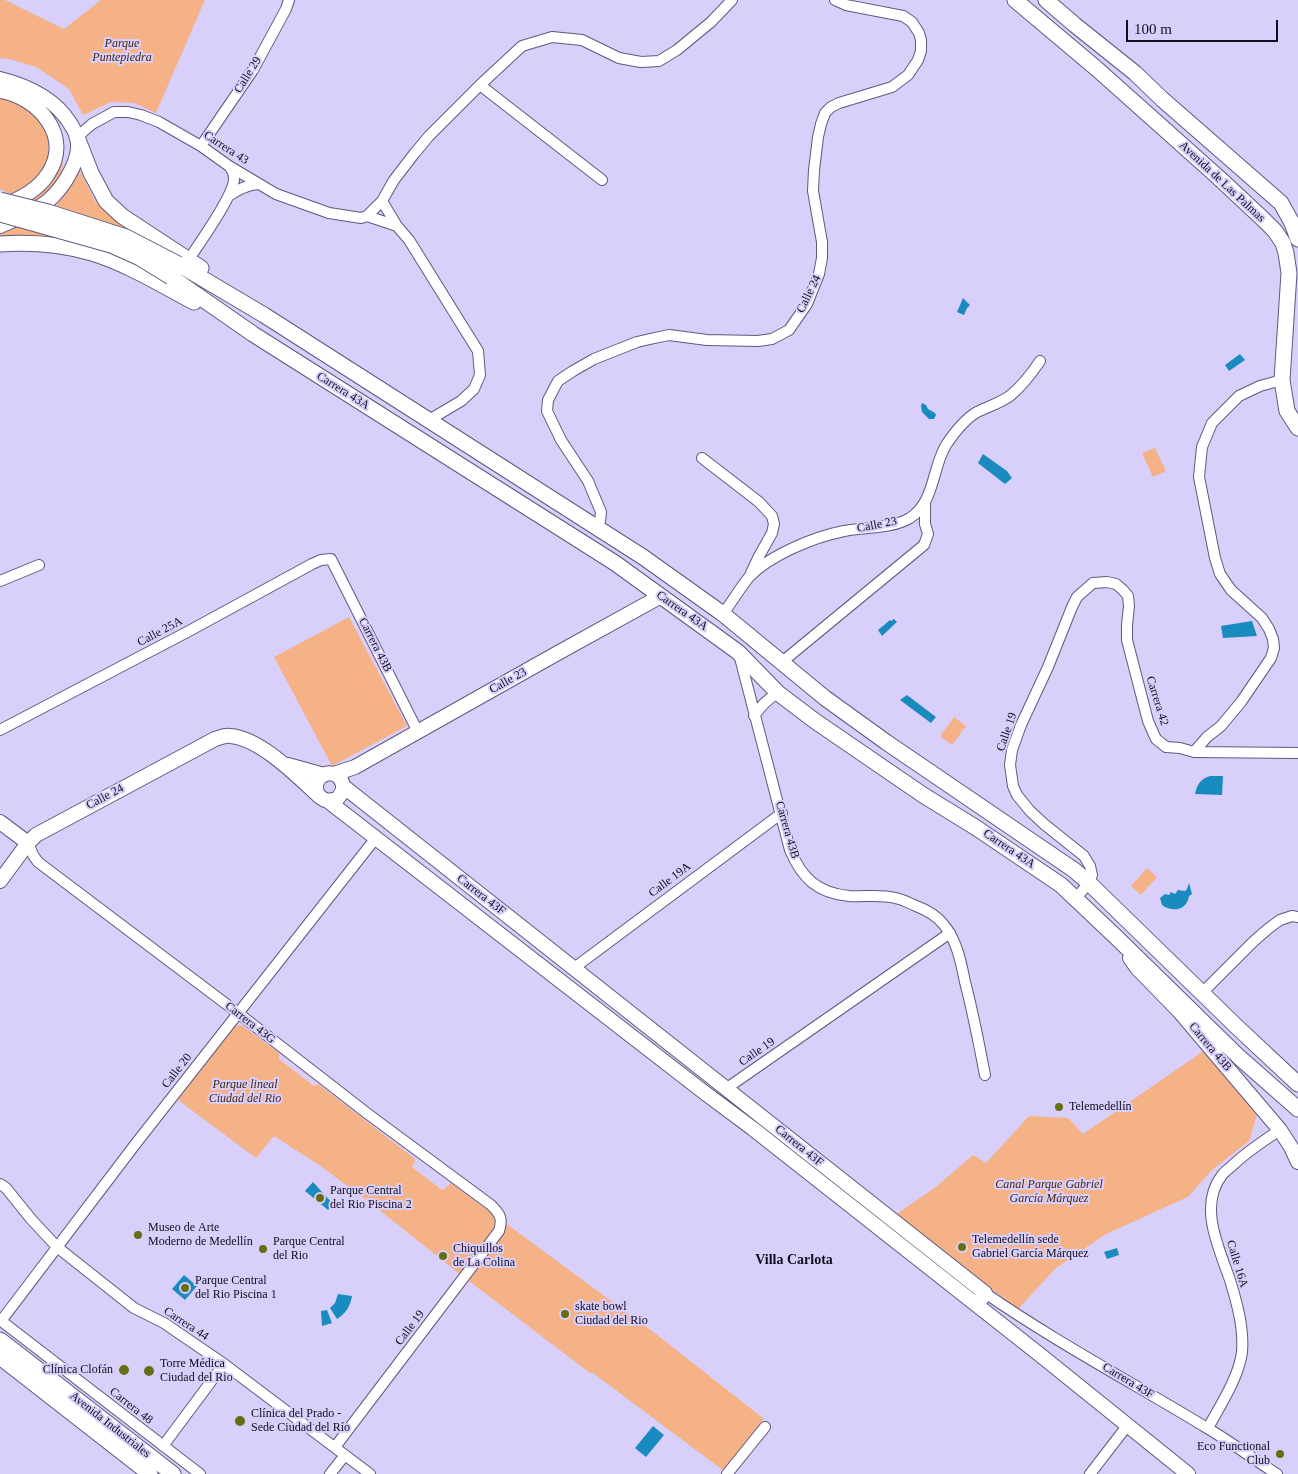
<!DOCTYPE html>
<html>
<head>
<meta charset="utf-8">
<style>
  body { margin:0 }
  #map { position:relative; width:1298px; height:1474px; overflow:hidden; background:#d8cffb; font-family:Georgia,serif }
  canvas { display:block }
  .scale { position:absolute; left:1126px; top:20px; width:152px; height:22px; box-sizing:border-box; border:2px solid #110d1c; border-top:0; padding-left:6px; font-size:15px; line-height:18px; white-space:nowrap; color:#110d1c; -webkit-text-stroke:4px #d8cffb; paint-order:stroke }
</style>
</head>
<body>
<div id="map">
<canvas width="1298" height="1474"></canvas>
<div class="scale">100 m</div>
</div>
<script>
const c = document.querySelector('canvas').getContext('2d');
c.lineJoin = 'round';
function fill(path, color) { c.fillStyle = color; c.fill(path, 'evenodd'); }
function stroke(path, color, width, dash) { c.strokeStyle = color; c.lineWidth = width; c.lineCap = dash ? 'butt' : 'round'; c.setLineDash(dash || []); c.stroke(path); }
function label(font, color, halo, rows, align = 'center') {
  c.font = font + ' Georgia,serif'; c.lineWidth = 4; c.setLineDash([]); c.textBaseline = 'middle'; c.strokeStyle = halo; c.fillStyle = color; for (const [text, x, y, turn = 0] of rows) {
    c.save(); c.translate(x, y); c.rotate((+turn || 0) * Math.PI / 180); c.textAlign = isNaN(turn) ? turn : align; if (halo) c.strokeText(text, 0, 0); c.fillText(text, 0, 0); c.restore();
  }
}
fill(new Path2D(`
  M 0,0 L 5,0 L 64,29 L 101,0 L 205,0 L 156,113 L 134,103 L 111,102 L 83,115 L 69,89 L 36,67 L 9,59 L 0,58 Z
  M 0,95 C 5,97 11,98 15,100 C 21,103 36,114 40,119 C 50,134 53,161 40,174 C 32,183 21,189 11,194 L 0,189 Z
  M 63,161 C 62,181 51,189 38,203 L 29,199 C 47,186 53,182 63,161 Z
  M 79,169 L 95,201 L 114,218 L 136,233 L 56,206 Z
  M 19,226 L 57,238 L 0,238 L 0,234 Z
  M 1155,448 L 1166,471 L 1153,477 L 1142,453 Z
  M 349,617 L 407,726 L 332,766 L 274,657 Z
  M 954,717 L 966,726 L 952,745 L 940,736 Z
  M 1147,868 L 1157,877 L 1141,895 L 1131,886 Z
  M 239,1025 L 243,1026 L 279,1053 L 279,1059 L 314,1086 L 318,1084 L 414,1158 L 415,1161 L 412,1167 L 442,1190 L 447,1187 L 451,1183 L 656,1334 L 764,1419 L 724,1471 L 593,1373 L 590,1373 L 457,1272 L 373,1205 L 319,1165 L 274,1136 L 256,1158 L 178,1100 L 233,1028 Z
  M 1205,1050 L 1257,1114 L 1249,1141 L 1212,1170 L 1188,1197 L 1106,1234 L 1056,1268 L 1018,1309 L 894,1216 L 937,1186 L 973,1155 L 986,1163 L 1029,1116 L 1068,1118 L 1083,1134 Z`), '#f5b286');
fill(new Path2D(`
  M 963,298 L 970,305 L 967,308 L 964,315 L 957,312 Z
  M 1240,354 L 1245,360 L 1229,371 L 1225,365 Z
  M 922,403 L 926,405 L 928,409 L 935,413 L 936,415 L 934,419 L 929,419 L 922,412 L 921,406 Z
  M 983,454 L 1007,471 L 1012,478 L 1005,484 L 978,463 Z
  M 894,619 L 897,622 L 882,636 L 878,630 L 890,620 L 891,621 Z
  M 1252,621 L 1257,636 L 1223,638 L 1221,626 Z
  M 907,695 L 936,717 L 931,723 L 900,700 Z
  M 1210,776 L 1223,776 L 1222,795 L 1195,794 C 1197,785 1200,779 1210,776 Z
  M 1189,883 L 1192,894 L 1189,896 C 1187,910 1173,913 1162,905 L 1160,898 L 1165,894 L 1169,895 L 1171,892 L 1175,894 L 1178,890 L 1185,891 L 1187,889 Z
  M 313,1182 L 333,1204 L 328,1210 L 305,1191 Z
  M 1117,1248 L 1119,1255 L 1107,1259 L 1104,1252 Z
  M 184,1275 L 197,1286 L 185,1300 L 172,1289 Z
  M 338,1294 L 352,1296 C 350,1307 346,1313 337,1319 L 330,1308 L 335,1303 Z
  M 327,1310 L 332,1323 L 322,1326 L 321,1311 Z
  M 653,1426 L 664,1435 L 646,1457 L 635,1448 Z`), '#1a8bbe');
const street = new Path2D(`
  M 480,85 L 602,180
  M 77,137 L 92,124 L 114,112 L 128,112 L 141,115 L 159,122 L 201,146 L 229,166 L 276,194 L 329,213 L 361,218 L 367,216 L 382,201 L 394,180 L 414,154 L 429,136 L 480,85 L 522,46 L 552,37 L 582,40 L 619,58 L 641,62 L 659,61 L 677,50 L 711,22 L 732,0
  M 201,146 L 253,70 L 286,9 L 289,0
  M 230,195 C 239,189 247,185 258,184
  M 382,201 L 397,226 L 409,240 L 478,351 L 480,375 L 474,389 L 461,401 L 429,420
  M 367,216 L 397,226
  M 189,259 C 199,244 235,194 234,178 C 234,174 232,170 230,167
  M 702,458 L 759,502 L 772,516 L 774,524 L 772,533 L 758,558 L 751,573
  M 597,528 L 600,521 L 601,512 L 588,481 L 561,440 L 547,411 L 548,400 L 558,381 L 573,371 L 594,359 L 637,342 L 650,339 L 669,335 L 707,340 L 758,341 L 772,339 L 789,330 L 807,304 L 819,274 L 822,258 L 822,242 L 813,191 L 814,170 L 818,137 L 821,124 L 825,113 L 831,107 L 839,103 L 892,87 L 908,75 L 918,60 L 921,51 L 921,40 L 919,33 L 912,22 L 903,16 L 846,5 L 835,0
  M 0,581 L 39,565
  M 723,614 C 732,602 740,588 749,577 C 770,555 814,537 844,531 C 865,527 891,529 910,518 C 935,502 932,468 946,445 C 954,433 965,419 977,412 C 989,406 1001,403 1011,395 C 1023,385 1032,373 1040,361
  M 739,654 L 790,850 C 802,878 817,893 849,896 C 865,897 880,894 895,898 C 902,899 909,903 916,906 C 927,910 937,916 944,925 C 957,941 961,962 965,982 C 973,1012 979,1044 985,1075
  M 782,662 L 924,545 L 928,534 L 925,524 L 925,504
  M 754,716 C 761,706 767,699 778,693
  M 0,730 L 189,631 L 312,564 L 321,560 L 331,559 L 418,732
  M 1194,752 L 1207,737 L 1221,726 L 1241,702 L 1271,658 L 1274,648 L 1273,639 L 1269,629 L 1262,618 L 1231,590 L 1220,574 L 1215,558 L 1199,477 L 1202,447 L 1212,423 L 1239,396 L 1260,386 L 1282,380
  M 28,843 L 33,855 L 38,862 L 238,1013 L 368,1114 L 491,1205 C 500,1214 503,1218 499,1231 L 335,1447
  M 1076,898 L 1089,883 L 1092,875 L 1090,866 L 1084,856 L 1044,824 L 1030,811 L 1017,795 L 1013,786 L 1010,765 L 1012,750 L 1021,725 L 1048,667 L 1072,607 L 1077,597 L 1093,583 L 1107,582 L 1116,584 L 1123,590 L 1128,596 L 1129,606 L 1127,625 L 1127,640 L 1148,721 L 1156,739 L 1166,747 L 1180,748 L 1194,752 L 1298,753
  M 574,968 L 782,813
  M 1202,993 L 1254,941 L 1269,928 L 1280,920 L 1292,916 L 1298,917
  M 727,1088 L 950,933
  M 0,1184 L 6,1188 L 31,1219 L 57,1247 L 134,1308 L 164,1323 L 224,1364 L 370,1474
  M 985,1293 C 1056,1342 1133,1383 1207,1428 C 1231,1442 1253,1459 1277,1474
  M 0,1320 L 200,1474
  M 1,1321 L 137,1142 L 375,839
  M 1208,1428 C 1220,1406 1239,1377 1242,1352 C 1244,1328 1237,1303 1230,1280 C 1219,1248 1198,1206 1222,1175 C 1225,1171 1230,1168 1234,1164 C 1248,1151 1263,1141 1280,1130
  M 163,1446 L 224,1364
  M 330,1474 L 345,1455
  M 727,1474 L 765,1427
  M 1090,1474 L 1127,1426`);
const secondary = new Path2D(`
  M 0,79 C 28,86 54,98 70,123 C 72,127 76,132 77,137 C 83,158 63,188 48,201 C 34,212 16,219 0,226
  M 0,91 C 38,97 73,136 48,174 C 38,190 21,198 5,205
  M 288,765 L 324,775
  M 334,774 L 355,767 L 556,654 L 661,596
  M 343,786 L 985,1293 L 977,1305
  M 328,801 L 337,799 C 341,795 344,791 343,785 C 342,781 340,777 336,775 C 319,766 305,794 328,801 L 705,1093 L 752,1128 L 1039,1354 L 1188,1474
  M 0,822 L 28,843
  M 0,881 L 28,843 L 36,835 L 215,739 C 219,738 225,735 230,736 C 260,738 297,776 319,796
  M 1130,958 L 1137,968 L 1179,1011 L 1280,1130 L 1291,1147 L 1298,1162`);
const primary = new Path2D(`
  M 1015,0 L 1097,69 L 1218,177 L 1263,219 L 1275,231 L 1283,243 L 1286,253 L 1289,273 L 1282,380 L 1287,411 L 1298,428
  M 1046,0 L 1075,25 L 1135,73 L 1162,99 L 1281,203 L 1292,223 L 1298,239
  M 77,137 L 91,173 L 106,201 L 122,216 L 201,268
  M 0,244 C 30,242 64,245 92,253 C 128,264 161,285 194,302
  M 178,264 L 264,315 L 643,557 L 723,614 L 825,698 L 886,742 L 1074,870 L 1089,883 L 1237,1027 L 1298,1084
  M 171,277 L 253,334 L 615,563 L 738,652 L 778,693 L 815,721 L 923,795 L 975,827 L 1061,885 L 1116,937 L 1239,1057 L 1298,1109
  M 0,1340 L 173,1474
  M 0,1357 L 150,1474`);
stroke(street, '#60587d', 12);
stroke(secondary, '#60587d', 16);
stroke(primary, '#60587d', 17);
stroke(street, '#fff', 10);
stroke(secondary, '#fff', 14);
stroke(primary, '#fff', 15);
const primaryBridge = new Path2D(`
  M 0,200 L 48,212 L 126,237 L 178,264
  M 0,214 L 111,245 L 140,258 L 171,277`);
stroke(primaryBridge, '#60587d', 17, []);
stroke(primaryBridge, '#fff', 15);
for (const [x, y, r, color] of [
  [1059,1107,5,"#666e14"],
  [320,1198,5,"#666e14"],
  [138,1235,5,"#666e14"],
  [962,1247,5,"#666e14"],
  [263,1249,5,"#666e14"],
  [443,1256,5,"#666e14"],
  [185,1288,5,"#666e14"],
  [565,1314,5,"#666e14"],
  [124,1370,6,"#666e14"],
  [149,1371,6,"#666e14"],
  [240,1421,6,"#666e14"],
  [1280,1454,5,"#666e14"]
]) { const dot = new Path2D(); dot.arc(x, y, r, 0, 2 * Math.PI); c.fillStyle = color; c.fill(dot); stroke(dot, '#d8cffb', 2); }
label('italic 12px', '#45250d', '#d8cffb', [
  ["Parque",122,44],
  ["Puntepiedra",122,58],
  ["Parque lineal",245,1085],
  ["Ciudad del Rio",245,1099],
  ["Canal Parque Gabriel",1049,1185],
  ["García Márquez",1049,1199]
]);
label('12px', '#110d1c', '#d8cffb', [
  ["Calle 29",248,75,-58],
  ["Carrera 43",226,148,33],
  ["Avenida de Las Palmas",1222,182,43],
  ["Calle 24",809,294,-64],
  ["Carrera 43A",343,391,32],
  ["Calle 23",877,525,-11],
  ["Carrera 43A",682,611,35],
  ["Calle 25A",160,632,-28],
  ["Carrera 43B",375,645,63],
  ["Calle 23",508,681,-29],
  ["Carrera 42",1157,701,73],
  ["Calle 19",1007,732,-71],
  ["Calle 24",105,797,-28],
  ["Carrera 43B",787,830,74],
  ["Carrera 43A",1009,849,34],
  ["Calle 19A",670,880,-37],
  ["Carrera 43F",481,895,38],
  ["Carrera 43G",250,1023,38],
  ["Carrera 43B",1210,1047,50],
  ["Calle 19",757,1052,-35],
  ["Calle 20",177,1071,-52],
  ["Carrera 43F",799,1146,39],
  ["Calle 16A",1237,1264,73],
  ["Carrera 44",186,1324,33],
  ["Calle 19",410,1328,-53],
  ["Carrera 43F",1128,1381,31],
  ["Carrera 48",131,1406,38],
  ["Avenida Industriales",110,1425,38]
]);
label('12px', '#110d1c', '#d8cffb', [
  ["Telemedellín",1069,1107],
  ["Parque Central",330,1191],
  ["del Rio Piscina 2",330,1205],
  ["Museo de Arte",148,1228],
  ["Moderno de Medellín",148,1242],
  ["Telemedellín sede",972,1240],
  ["Gabriel García Márquez",972,1254],
  ["Parque Central",273,1242],
  ["del Rio",273,1256],
  ["Chiquillos",453,1249],
  ["de La Colina",453,1263],
  ["Parque Central",195,1281],
  ["del Rio Piscina 1",195,1295],
  ["skate bowl",575,1307],
  ["Ciudad del Rio",575,1321],
  ["Torre Médica",160,1364],
  ["Ciudad del Rio",160,1378],
  ["Clínica Clofán",113,1370,"right"],
  ["Clínica del Prado -",251,1414],
  ["Sede Ciudad del Río",251,1428],
  ["Eco Functional",1270,1447,"right"],
  ["Club",1270,1461,"right"]
], 'left');
label('bold 14px', '#110d1c', '#d8cffb', [
  ["Villa Carlota",794,1260]
]);
</script>
</body>
</html>
